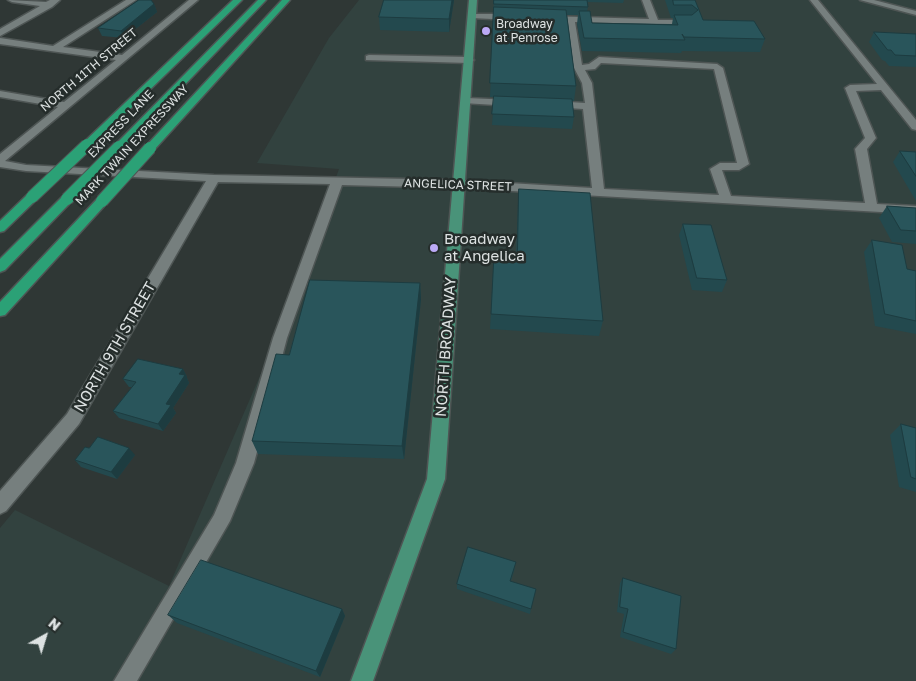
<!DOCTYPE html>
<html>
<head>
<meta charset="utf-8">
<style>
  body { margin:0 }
  #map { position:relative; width:916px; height:681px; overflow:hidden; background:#2f3735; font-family:"Golos Text",sans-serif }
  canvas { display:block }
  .north { position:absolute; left:20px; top:611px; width:50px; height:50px; -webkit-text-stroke:4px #252d2b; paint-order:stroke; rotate:39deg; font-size:14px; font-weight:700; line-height:20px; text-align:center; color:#dde2e2 }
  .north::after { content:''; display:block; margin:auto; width:18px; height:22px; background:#dde2e2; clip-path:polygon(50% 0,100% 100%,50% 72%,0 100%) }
</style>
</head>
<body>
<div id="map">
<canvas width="916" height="681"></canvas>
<div class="north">N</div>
</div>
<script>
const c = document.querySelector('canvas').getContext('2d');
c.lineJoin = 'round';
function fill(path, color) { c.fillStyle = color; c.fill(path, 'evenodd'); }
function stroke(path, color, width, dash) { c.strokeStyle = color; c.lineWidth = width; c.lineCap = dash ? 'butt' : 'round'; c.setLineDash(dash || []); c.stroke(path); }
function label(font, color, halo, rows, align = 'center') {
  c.font = font + ' "Golos Text",sans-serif'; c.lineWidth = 5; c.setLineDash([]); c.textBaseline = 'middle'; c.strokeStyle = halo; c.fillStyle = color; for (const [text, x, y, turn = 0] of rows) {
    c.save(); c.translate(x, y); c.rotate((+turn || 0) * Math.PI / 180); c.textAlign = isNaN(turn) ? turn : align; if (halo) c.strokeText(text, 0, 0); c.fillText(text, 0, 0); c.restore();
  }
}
fill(new Path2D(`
  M 359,0 L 916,0 L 916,681 L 0,681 L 0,528 L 15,510 L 169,586 L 282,325 L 339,169 L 257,163 L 329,38 Z`), '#32423f');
const minor = new Path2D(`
  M 8,0 L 46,2 L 50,0 L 60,0 L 52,7 L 0,36 L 0,29 L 40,6 L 12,2 Z
  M 126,0 L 136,0 L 63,47 L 122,55 L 189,0 L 198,0 L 5,161 L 26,165 L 214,175 L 459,180 L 592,188 L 583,109 L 553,107 L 548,104 L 553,101 L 585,103 L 582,83 L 573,66 L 566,22 L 547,22 L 543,19 L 547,16 L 649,19 L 642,0 L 650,0 L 658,20 L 688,20 L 692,23 L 688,26 L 660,25 L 660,30 L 655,32 L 651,29 L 651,24 L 575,22 L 582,65 L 589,64 L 599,57 L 717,64 L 723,68 L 749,164 L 739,170 L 722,170 L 731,196 L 865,203 L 855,149 L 865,138 L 845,88 L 850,85 L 877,84 L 810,0 L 818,0 L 916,120 L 916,130 L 912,129 L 881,90 L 856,91 L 876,138 L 867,149 L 877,204 L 916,206 L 916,214 L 459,188 L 342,185 L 287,338 L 254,463 L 230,521 L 137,681 L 114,681 L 214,515 L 236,463 L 273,338 L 330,184 L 218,182 L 79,424 L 6,511 L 0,514 L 0,491 L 67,414 L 206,181 L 26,171 L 0,167 L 0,154 L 58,107 L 0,97 L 0,91 L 64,102 L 116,60 L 0,44 L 0,38 L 53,46 ZM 601,63 L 714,69 L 737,163 L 720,163 L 710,169 L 719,195 L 604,189 L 592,83 L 585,70 L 595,69 Z
  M 860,0 L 874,0 L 916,11 L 916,15 Z
  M 469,14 L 512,14 L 516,17 L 512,20 L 472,18 L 469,18 Z
  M 369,55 L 469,57 L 474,60 L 469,63 L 366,60 L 366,56 Z
  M 467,98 L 512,100 L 517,103 L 512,106 L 463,103 L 462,101 Z`);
const major = new Path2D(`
  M 469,0 L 477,0 L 445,479 L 373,681 L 351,681 L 427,479 Z`);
const highway = new Path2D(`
  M 233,0 L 242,0 L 91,147 L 83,147 L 82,145 L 83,143 Z
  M 258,0 L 266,0 L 123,149 L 115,149 L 113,147 L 115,145 Z
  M 282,0 L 290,0 L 154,150 L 146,150 L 144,148 L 146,146 Z
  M 32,193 L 36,194 L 38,197 L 36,200 L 4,231 L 0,232 L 0,221 L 28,194 Z
  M 67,195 L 71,196 L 73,199 L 71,202 L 5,270 L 0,272 L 0,259 L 63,196 Z
  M 102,197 L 106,198 L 108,201 L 106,204 L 5,315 L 0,316 L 0,302 L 98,198 Z`);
stroke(minor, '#4e5554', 3);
stroke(major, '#4e5554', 3);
stroke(highway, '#4e5554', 3);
fill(minor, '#767f7e');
fill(major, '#499379');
fill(highway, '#2ba176');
const highwayBridge = new Path2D(`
  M 32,197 L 87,145
  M 67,199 L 119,147
  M 102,201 L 150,148`);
stroke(highwayBridge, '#4e5554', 14, []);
stroke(highwayBridge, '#2ba176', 12);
fill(new Path2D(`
  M 384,0 L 454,0 L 449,32 L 380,30 L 379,17 Z
  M 491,0 L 624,0 L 623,3 L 587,2 L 588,7 L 587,11 L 592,23 L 672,24 L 673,18 L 671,18 L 665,0 L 695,0 L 703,20 L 765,39 L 760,52 L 682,51 L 681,53 L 582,51 L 577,24 L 578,15 L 567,15 L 576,86 L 574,101 L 572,101 L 574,117 L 572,129 L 492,125 L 494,97 L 490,97 L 494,0 Z
  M 154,4 L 157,12 L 124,38 L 102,36 L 98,28 Z
  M 874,32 L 916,34 L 916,67 L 889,66 L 885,61 L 882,60 L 869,42 Z
  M 900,151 L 916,152 L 916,201 L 893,162 Z
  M 519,189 L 603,321 L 599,336 L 490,329 L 494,254 L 516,255 L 518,205 Z
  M 887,206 L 916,208 L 916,244 L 892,242 L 879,218 Z
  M 683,224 L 727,280 L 722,292 L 692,290 L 679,235 Z
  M 872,240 L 907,269 L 916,271 L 916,334 L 875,326 L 864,252 Z
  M 420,283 L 421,299 L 404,459 L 258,454 L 252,441 L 289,355 Z
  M 183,369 L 187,377 L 187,378 L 189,383 L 173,408 L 176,413 L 163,431 L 119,418 L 113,411 L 132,387 L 129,387 L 123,379 Z
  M 901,424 L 916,428 L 916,492 L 899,487 L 890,435 Z
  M 89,448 L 135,455 L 117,479 L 81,467 L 75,460 Z
  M 515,568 L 511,581 L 531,609 L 530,614 L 457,589 L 457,584 Z
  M 623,578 L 676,649 L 671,654 L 620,637 L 624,614 L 617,612 L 620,583 Z
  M 342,609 L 345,616 L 320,677 L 177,623 L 168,615 Z`), '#23494e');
fill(new Path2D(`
  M 452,0 L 454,0 L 449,32 L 449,19 Z
  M 154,4 L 157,12 L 124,38 L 121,31 Z
  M 420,283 L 421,299 L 404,459 L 402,446 Z
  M 183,369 L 187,377 L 187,378 L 189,383 L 173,408 L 176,413 L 163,431 L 158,424 L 179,374 Z
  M 129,448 L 135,455 L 117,479 L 111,472 Z
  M 342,609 L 345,616 L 320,677 L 316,671 Z`), '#1d3c40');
const building = new Path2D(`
  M 139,0 L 151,0 L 154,4 L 121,31 L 98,28 Z
  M 384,0 L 452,0 L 449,19 L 379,17 Z
  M 494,0 L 587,0 L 588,7 L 494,4 Z
  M 673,0 L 695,0 L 703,20 L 754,21 L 765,39 L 684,37 L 682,34 L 685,40 L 584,38 L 579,11 L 590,11 L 592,23 L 678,25 L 674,15 L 692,15 L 698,10 L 692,5 L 674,5 Z
  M 494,7 L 566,10 L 576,86 L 490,83 Z
  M 874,32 L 916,34 L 916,56 L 895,55 L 891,50 L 888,50 Z
  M 494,96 L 572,99 L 574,117 L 492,114 Z
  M 900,151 L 916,152 L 916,176 Z
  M 519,189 L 590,193 L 603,321 L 491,314 L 494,254 L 517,255 Z
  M 887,206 L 916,208 L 916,231 L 901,230 Z
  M 683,224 L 711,225 L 727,280 L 697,278 Z
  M 872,240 L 902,245 L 907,269 L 916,271 L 916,321 L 885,314 Z
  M 310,280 L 420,283 L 402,446 L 252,441 L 276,354 L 289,355 Z
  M 138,359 L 183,369 L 179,374 L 185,375 L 166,404 L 171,405 L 158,424 L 113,411 L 136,382 L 123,379 Z
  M 901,424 L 916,428 L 916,479 L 911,477 Z
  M 98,437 L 129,448 L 111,472 L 75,460 L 85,447 L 89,448 Z
  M 468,547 L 516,562 L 510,581 L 536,589 L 531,609 L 457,584 Z
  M 201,560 L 342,609 L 316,671 L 168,615 Z
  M 623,578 L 681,596 L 676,649 L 623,632 L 628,609 L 620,607 Z`);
fill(building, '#29555b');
stroke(building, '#1d3c40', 1);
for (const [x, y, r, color] of [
  [486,31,5,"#bcaaf6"],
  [434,248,5,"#bcaaf6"]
]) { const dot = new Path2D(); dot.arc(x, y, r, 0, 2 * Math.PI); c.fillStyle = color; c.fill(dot); stroke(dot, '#252d2b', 2); }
label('12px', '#dde2e2', '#252d2b', [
  ["Broadway",496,24],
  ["at Penrose",496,38]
], 'left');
label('12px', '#dde2e2', '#252d2b', [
  ["NORTH 11TH STREET",89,70,-40],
  ["EXPRESS LANE",121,124,-46],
  ["MARK TWAIN EXPRESSWAY",132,145,-47],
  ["ANGELICA STREET",458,185,2]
]);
label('15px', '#dde2e2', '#252d2b', [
  ["Broadway",444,239],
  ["at Angelica",444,256]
], 'left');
label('15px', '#dde2e2', '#252d2b', [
  ["NORTH 9TH STREET",115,347,-60],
  ["NORTH BROADWAY",446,347,-86]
]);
</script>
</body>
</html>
